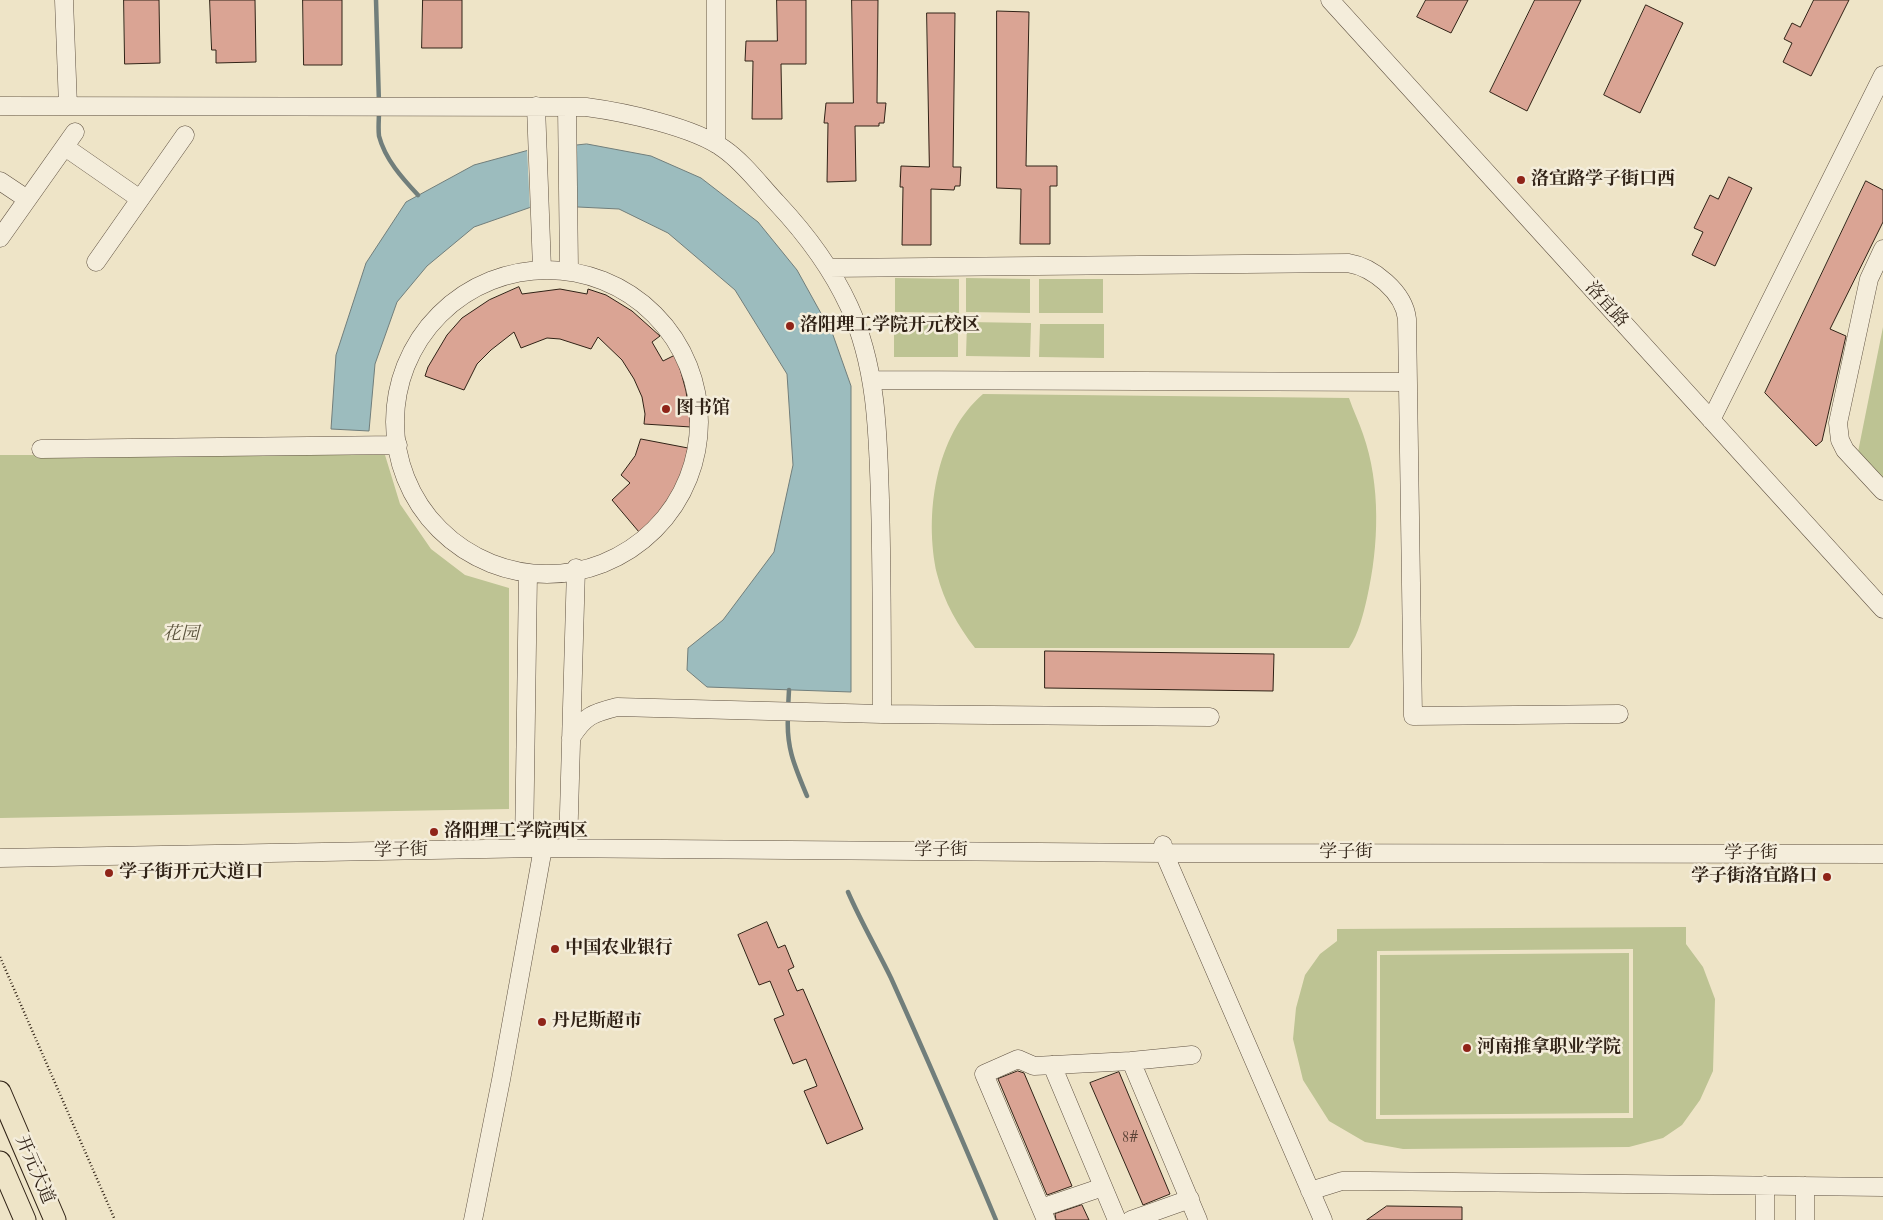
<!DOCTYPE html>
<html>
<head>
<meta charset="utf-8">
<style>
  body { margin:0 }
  canvas { display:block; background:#eee4c7 }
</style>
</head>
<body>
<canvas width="1883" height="1220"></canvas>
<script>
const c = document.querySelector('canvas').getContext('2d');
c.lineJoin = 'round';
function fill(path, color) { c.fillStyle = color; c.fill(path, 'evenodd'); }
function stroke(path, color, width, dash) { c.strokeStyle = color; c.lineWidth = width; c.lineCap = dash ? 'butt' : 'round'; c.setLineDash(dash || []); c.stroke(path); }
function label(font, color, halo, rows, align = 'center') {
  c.font = font + ' Cardo,"Noto Serif SC",serif'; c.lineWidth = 5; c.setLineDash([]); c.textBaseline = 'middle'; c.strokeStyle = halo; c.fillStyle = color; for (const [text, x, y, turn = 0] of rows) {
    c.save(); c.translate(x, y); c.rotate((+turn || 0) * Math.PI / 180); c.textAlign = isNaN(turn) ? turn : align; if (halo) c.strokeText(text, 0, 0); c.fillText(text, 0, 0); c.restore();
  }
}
fill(new Path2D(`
  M 895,278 L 959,279 L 959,313 L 895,312 Z
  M 966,278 L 1030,279 L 1030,313 L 966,312 Z
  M 1039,279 L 1103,279 L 1103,313 L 1039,313 Z
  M 967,322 L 1031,323 L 1030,357 L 966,356 Z
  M 894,323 L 958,323 L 958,357 L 894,357 Z
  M 1040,324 L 1104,324 L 1104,358 L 1039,357 Z
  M 1883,327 L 1883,478 L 1858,452 Z
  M 983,394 L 1349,398 C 1353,410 1359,422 1363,434 C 1381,485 1379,546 1367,598 C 1363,615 1359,633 1349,648 L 975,648 C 958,626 944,602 937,574 C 924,516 935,435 983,394 Z
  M 0,455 L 385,455 L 400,504 L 431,549 L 465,575 L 509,588 L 509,809 L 0,818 Z
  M 1686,927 L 1686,944 L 1703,967 L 1715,999 L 1713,1071 L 1700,1100 L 1682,1125 L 1663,1138 L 1629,1147 L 1403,1149 L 1365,1142 L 1329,1121 L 1303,1080 L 1293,1039 L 1296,1008 L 1305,975 L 1320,954 L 1337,941 L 1337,929 ZM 1633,949 L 1633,1118 L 1376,1119 L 1377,951 Z
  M 1629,953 L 1629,1113 L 1380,1115 L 1380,955 Z`), '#bdc393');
const water = new Path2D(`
  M 587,144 L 651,156 L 701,178 L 758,222 L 797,270 L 833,335 L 851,386 L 851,692 L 707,687 L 687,670 L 688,648 L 723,620 L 774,552 L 793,465 L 787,374 L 735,290 L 668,233 L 619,209 L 537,205 L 474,227 L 427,266 L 397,302 L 375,364 L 369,431 L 331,429 L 336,355 L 366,263 L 406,202 L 474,165 L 529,150 Z`);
fill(water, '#9cbcbe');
stroke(water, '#717e7b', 1);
fill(new Path2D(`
  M 560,144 L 568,209 L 537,208 L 530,210 L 527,148 Z`), '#eee4c7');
stroke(new Path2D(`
  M 376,0 L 379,104
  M 379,112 C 379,119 378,128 379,136 C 385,159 402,178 418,195
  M 788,709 L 789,690
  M 788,716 C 786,748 795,767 807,796
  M 848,892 C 861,922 877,949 891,978 C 927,1058 962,1139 996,1220`), '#717e7b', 4.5);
const building = new Path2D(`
  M 124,0 L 159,0 L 160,63 L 125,64 Z
  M 210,0 L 255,0 L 256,62 L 216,63 L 216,50 L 212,50 Z
  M 303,0 L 342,0 L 342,65 L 304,65 Z
  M 423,0 L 462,0 L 462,48 L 422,48 Z
  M 777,0 L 806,0 L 806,64 L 781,64 L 782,119 L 752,119 L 753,61 L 745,61 L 746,41 L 777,41 Z
  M 852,0 L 878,0 L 877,103 L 886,103 L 884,123 L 879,123 L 879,126 L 855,126 L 856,181 L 827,182 L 828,123 L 824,123 L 826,103 L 853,103 Z
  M 1426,0 L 1468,0 L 1451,33 L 1417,17 Z
  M 1535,0 L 1581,0 L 1527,111 L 1490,92 Z
  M 1814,0 L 1849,0 L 1811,76 L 1783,62 L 1792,43 L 1784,39 L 1792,23 L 1800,27 Z
  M 1646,5 L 1683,23 L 1640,113 L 1604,95 Z
  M 997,11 L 1029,12 L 1026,166 L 1057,166 L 1057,186 L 1050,186 L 1050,244 L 1020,244 L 1021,189 L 997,188 Z
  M 927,13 L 955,13 L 953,167 L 961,167 L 960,186 L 955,186 L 954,190 L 931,189 L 931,245 L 902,245 L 903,187 L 900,187 L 901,166 L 929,167 Z
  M 1729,177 L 1752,188 L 1715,266 L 1692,255 L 1703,232 L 1694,228 L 1710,195 L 1718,199 Z
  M 1866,181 L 1883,190 L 1883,222 L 1830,329 L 1846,336 L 1822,441 L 1816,446 L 1765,393 Z
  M 519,287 L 522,294 L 560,289 L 587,294 L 588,289 L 606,295 L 632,311 L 660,336 L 652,342 L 663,361 L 675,355 L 678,361 L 686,391 L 691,427 L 644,424 L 645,414 L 642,397 L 634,379 L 622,360 L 598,337 L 591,349 L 560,339 L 547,338 L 521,348 L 514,332 L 491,350 L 477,364 L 464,390 L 425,376 L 428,367 L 447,335 L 462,318 L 489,300 Z
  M 641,439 L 688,448 L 683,471 L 671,497 L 657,516 L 639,532 L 612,500 L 630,483 L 621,475 L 635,456 Z
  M 1045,651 L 1274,654 L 1273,691 L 1045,688 Z
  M 767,922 L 778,948 L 785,945 L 794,967 L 788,970 L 797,991 L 803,989 L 863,1129 L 827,1144 L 804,1091 L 817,1086 L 806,1059 L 793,1064 L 774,1019 L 784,1015 L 770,981 L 759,985 L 738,935 Z
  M 1018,1071 L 1024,1073 L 1072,1186 L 1047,1195 L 998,1079 Z
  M 1119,1072 L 1170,1194 L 1143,1205 L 1090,1083 Z
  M 1082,1205 L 1089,1220 L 1056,1220 L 1055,1214 Z
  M 1387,1206 L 1462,1207 L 1462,1220 L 1367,1220 Z`);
fill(building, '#daa494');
stroke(building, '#302216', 1);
const minor = new Path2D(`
  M 64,0 L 68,106
  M 1330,0 L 1883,609
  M 0,106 L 586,107 C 624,112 694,127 724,149 C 744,163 760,185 777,203 C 806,234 831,267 849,306 C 877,367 878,434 880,500 C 882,572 882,643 882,714
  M 536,106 L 542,269
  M 567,107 L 569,269
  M 716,144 L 716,0
  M 65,147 L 140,199
  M 0,181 L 27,199
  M 0,238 L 75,132
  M 1883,249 L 1869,279 L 1838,423 L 1840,440 L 1845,450 L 1883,491
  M 96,262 L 185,135
  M 828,268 L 1348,263 C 1373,267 1404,292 1407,319 L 1413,716 L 1619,714
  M395 422a152 152 0 1 1 304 0a152 152 0 1 1-304 0Z
  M 872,380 L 1408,382
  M 1711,420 L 1883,75
  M 41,449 L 398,445
  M 571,738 C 584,716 593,713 617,707 L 882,714 L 1210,717
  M 1163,845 L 1164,853 L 1323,1220
  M 524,848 L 528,574
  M 568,848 L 576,568
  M 0,858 L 539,848 L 1164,853 L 1883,854
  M 1192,1055 L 1131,1061 L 1198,1220
  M 1052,1065 L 1117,1220
  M 1310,1191 L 1342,1181 L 1368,1181 L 1883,1187
  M 1041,1208 L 1103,1187
  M 473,1220 L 501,1080 L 543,848 L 542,842
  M 1046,1220 L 984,1074 L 1018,1059 L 1034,1066 L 1131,1061
  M 1131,1220 L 1190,1199
  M 1765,1220 L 1765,1185
  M 1805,1220 L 1805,1186`);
const major = new Path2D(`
  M 0,1092 L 55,1220
  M 0,1162 L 25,1220`);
stroke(minor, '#605242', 19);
stroke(major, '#302216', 23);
stroke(new Path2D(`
  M 0,957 L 115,1220`), '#302216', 2.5, [1, 2.5]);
stroke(minor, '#f4eddb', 18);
stroke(major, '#eee4c7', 21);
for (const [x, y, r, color] of [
  [1521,180,5,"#8f2418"],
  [790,326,5,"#8f2418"],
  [666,409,5,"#8f2418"],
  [434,832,5,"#8f2418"],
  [109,873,5,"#8f2418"],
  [1827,877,5,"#8f2418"],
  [555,949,5,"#8f2418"],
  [542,1022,5,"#8f2418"],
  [1467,1048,5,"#8f2418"]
]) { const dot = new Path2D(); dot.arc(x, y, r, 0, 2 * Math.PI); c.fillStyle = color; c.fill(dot); stroke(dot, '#f4eddb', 2); }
label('15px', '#5a4236', null, [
  ["8#",1130,1139]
]);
label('bold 18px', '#302216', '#f4eddb', [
  ["洛宜路学子街口西",1531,180],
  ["洛阳理工学院开元校区",800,326],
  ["图书馆",676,409],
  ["洛阳理工学院西区",444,832],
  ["学子街开元大道口",119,873],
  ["学子街洛宜路口",1817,877,"right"],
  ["中国农业银行",565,949],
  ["丹尼斯超市",552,1022],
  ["河南推拿职业学院",1477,1048]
], 'left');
label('18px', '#302216', '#f4eddb', [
  ["洛宜路",1606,305,48],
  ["学子街",401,851,-1],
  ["学子街",941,851],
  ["学子街",1346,853],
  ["学子街",1751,854],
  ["开元大道",34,1170,67]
]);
label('italic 18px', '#5a523c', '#f4eddb', [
  ["花园",181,635]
]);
</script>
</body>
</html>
